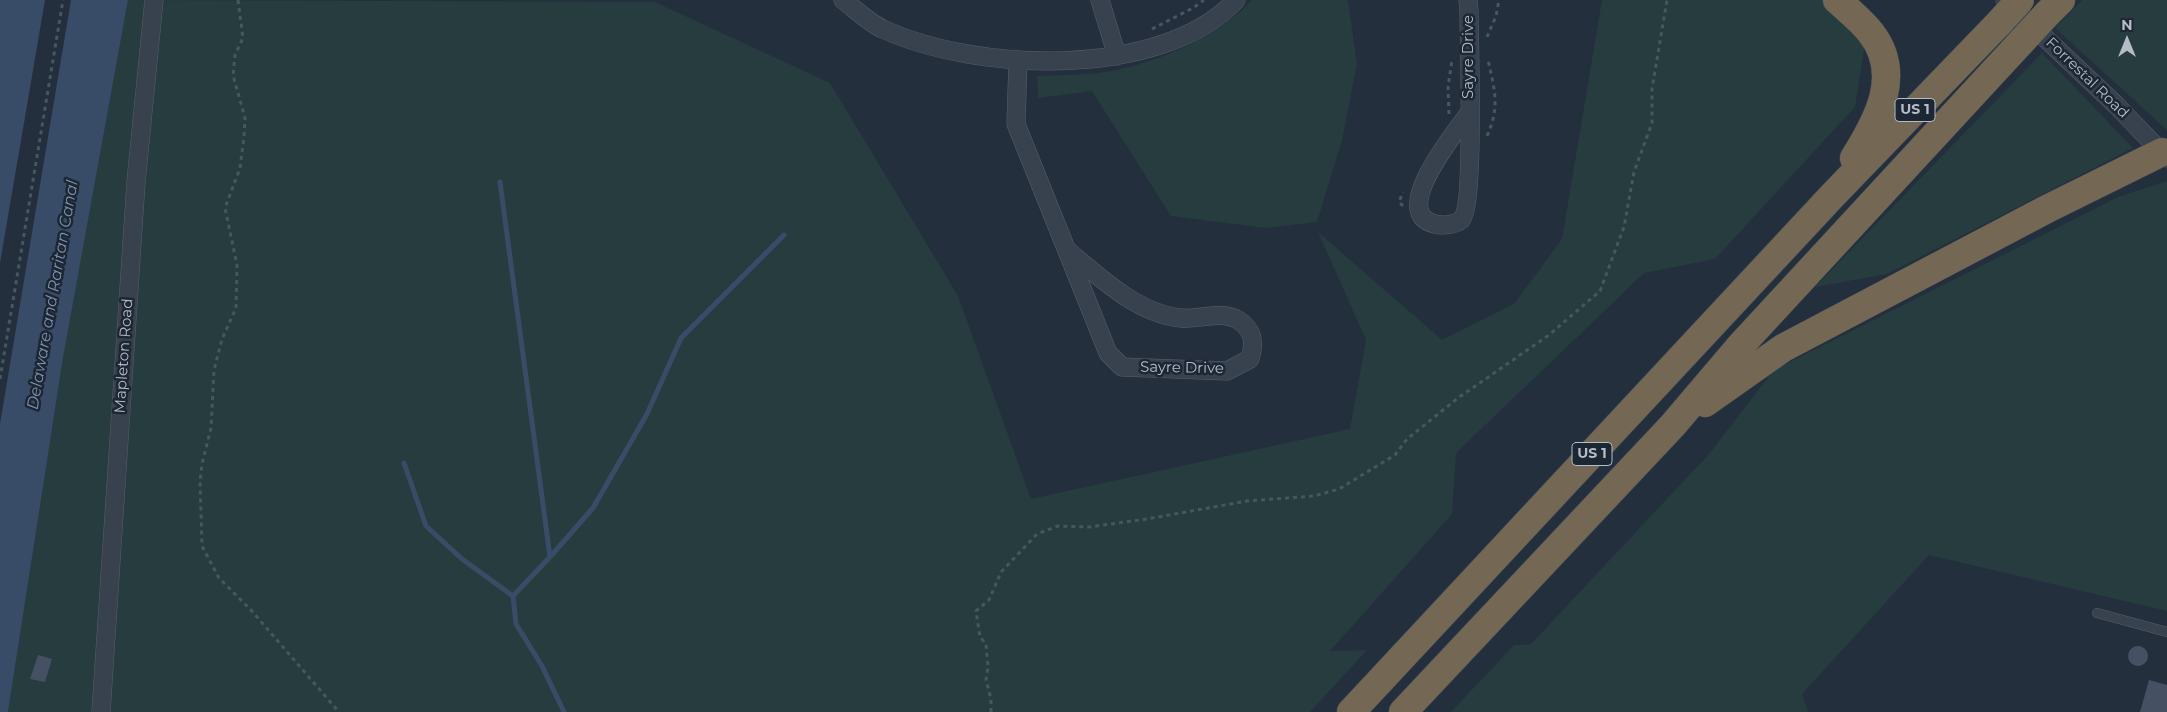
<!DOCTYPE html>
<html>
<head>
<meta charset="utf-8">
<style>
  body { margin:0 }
  #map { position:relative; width:2167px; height:712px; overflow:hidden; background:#242f3e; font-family:Montserrat,sans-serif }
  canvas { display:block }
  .north { position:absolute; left:2102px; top:15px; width:50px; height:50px; -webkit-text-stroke:4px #1d2633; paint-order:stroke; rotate:0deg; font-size:14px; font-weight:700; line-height:20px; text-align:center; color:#b4bcc9 }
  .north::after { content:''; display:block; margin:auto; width:18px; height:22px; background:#b4bcc9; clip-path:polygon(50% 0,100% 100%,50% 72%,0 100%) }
</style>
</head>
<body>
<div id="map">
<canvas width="2167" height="712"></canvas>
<div class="north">N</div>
</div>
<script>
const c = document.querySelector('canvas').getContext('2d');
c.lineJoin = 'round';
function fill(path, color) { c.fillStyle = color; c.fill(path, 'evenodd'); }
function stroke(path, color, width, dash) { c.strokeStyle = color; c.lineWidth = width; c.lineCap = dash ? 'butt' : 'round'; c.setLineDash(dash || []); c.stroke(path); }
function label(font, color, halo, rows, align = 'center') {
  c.font = font + ' Montserrat,sans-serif'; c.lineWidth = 5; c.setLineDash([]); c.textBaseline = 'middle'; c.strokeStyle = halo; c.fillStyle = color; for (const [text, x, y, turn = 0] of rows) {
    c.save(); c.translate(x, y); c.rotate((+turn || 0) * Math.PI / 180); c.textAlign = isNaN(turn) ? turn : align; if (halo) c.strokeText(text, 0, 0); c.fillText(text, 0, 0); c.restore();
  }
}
fill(new Path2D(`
  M 128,0 L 655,2 L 830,83 L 958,296 L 1031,499 L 1350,429 L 1366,340 L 1318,232 L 1442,340 L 1514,304 L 1562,239 L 1602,0 L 1826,0 L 1866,36 L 1855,107 L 1715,259 L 1644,273 L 1456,453 L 1452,514 L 1330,651 L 1367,650 L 1310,712 L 8,712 L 63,358 Z
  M 1252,0 L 1348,0 L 1357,64 L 1342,140 L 1317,222 L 1266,228 L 1171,216 L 1092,91 L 1038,98 L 1037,76 C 1057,75 1078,75 1098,73 C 1149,67 1217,38 1252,0 Z
  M 2082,0 L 2167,0 L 2167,130 L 2055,28 Z
  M 2042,53 L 2133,148 L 1887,274 L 1815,287 Z
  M 2167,181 L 2167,611 L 1929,555 L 1802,694 L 1808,712 L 1451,712 L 1514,645 L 1531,644 L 1709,454 L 1774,370 L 2118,197 Z`), '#263c3f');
fill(new Path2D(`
  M 0,0 L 45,0 L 0,263 Z
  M 71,0 L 128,0 L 63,358 L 8,712 L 0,712 L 0,424 Z`), '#394c67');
stroke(new Path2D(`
  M 500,182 L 550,557 L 513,596 L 516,624 L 542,666 L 564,712
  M 404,463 L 426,526 L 462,559 L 513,596
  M 550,557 L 593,508 L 647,414 L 681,338 L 784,235`), '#394c67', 5);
fill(new Path2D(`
  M2128 656a10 10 0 1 1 20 0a10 10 0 1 1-20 0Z
  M 38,655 L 52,659 L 45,682 L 30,679 Z
  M 2149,680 L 2167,685 L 2167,712 L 2140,712 Z`), '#455162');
const lane = new Path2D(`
  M 2097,613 L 2167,632`);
const street = new Path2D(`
  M 843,0 C 855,9 869,23 883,29 C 976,72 1161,80 1236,0
  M 1100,0 L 1117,56
  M 1468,0 L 1469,11 C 1469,40 1475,207 1461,220 C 1455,225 1442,226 1435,224 C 1388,213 1456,132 1469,113
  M 2005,0 L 2116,105 L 2167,158
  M 1018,60 L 1016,124 L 1108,353 L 1122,367 L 1227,371 L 1250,359 C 1255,343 1254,330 1238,320 C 1222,310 1198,320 1181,318 C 1138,314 1099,277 1067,250
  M 101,712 L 136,182 L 154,0`);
const highway = new Path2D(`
  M 1837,0 C 1848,10 1862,21 1871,33 C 1903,74 1878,120 1854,158
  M 2047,14 L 2061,0
  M 1705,403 L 1783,348 L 2047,209 L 2162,152
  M 1351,712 L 1832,196 L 1999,23
  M 1403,712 L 1673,425 L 1741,345 L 2022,41`);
stroke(lane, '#565f6c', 10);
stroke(street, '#565f6c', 19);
stroke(highway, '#434c59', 29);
stroke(new Path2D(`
  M 238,0 L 243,38 L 235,55 L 233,75 L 245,118 L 244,137 L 240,168 L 225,208 L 237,265 L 236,308 L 222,339 L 214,370 L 211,428 L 202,464 L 200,482 L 202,546 L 219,578 L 251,610 L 339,712
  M 1152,29 L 1193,8 L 1204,0
  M 1487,37 L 1496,16 L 1499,0
  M 1449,114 L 1448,87 L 1452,60
  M 1487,136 C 1500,107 1495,91 1488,60
  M 1403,206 L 1399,202 L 1403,192
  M 0,379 L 63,0
  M 991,712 L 991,699 L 986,680 L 988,667 L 986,644 L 980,637 L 976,611 L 989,600 L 1001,572 L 1037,534 L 1058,526 L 1089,527 L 1147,519 L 1247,501 L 1314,496 L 1339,489 L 1395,455 L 1407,439 L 1458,398 L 1549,335 L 1600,291 L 1624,227 L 1634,172 L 1652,123 L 1652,89 L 1667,0`), '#44595c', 3, [4, 4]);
stroke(lane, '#38414e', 9);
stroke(street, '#38414e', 18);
stroke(highway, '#746855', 28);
const highwayBridge = new Path2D(`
  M 1999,23 L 2020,0
  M 2022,41 L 2047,14`);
stroke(highwayBridge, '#434c59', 29, []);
stroke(highwayBridge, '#746855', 28);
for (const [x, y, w] of [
  [1915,110,40],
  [1592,454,40]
]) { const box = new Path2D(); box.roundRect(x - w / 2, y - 11.5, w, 23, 4); c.fillStyle = '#1d2633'; c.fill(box); stroke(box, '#b4bcc9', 1); }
label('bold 14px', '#b4bcc9', null, [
  ["US 1",1915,110],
  ["US 1",1592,454]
]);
label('15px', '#b4bcc9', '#1d2633', [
  ["Sayre Drive",1469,57,-90],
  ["Forrestal Road",2087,78,44],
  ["Mapleton Road",124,356,-86],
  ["Sayre Drive",1182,368,1]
]);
label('italic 16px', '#7c92b1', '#1d2633', [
  ["Delaware and Raritan Canal",53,295,-80]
]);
</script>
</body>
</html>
